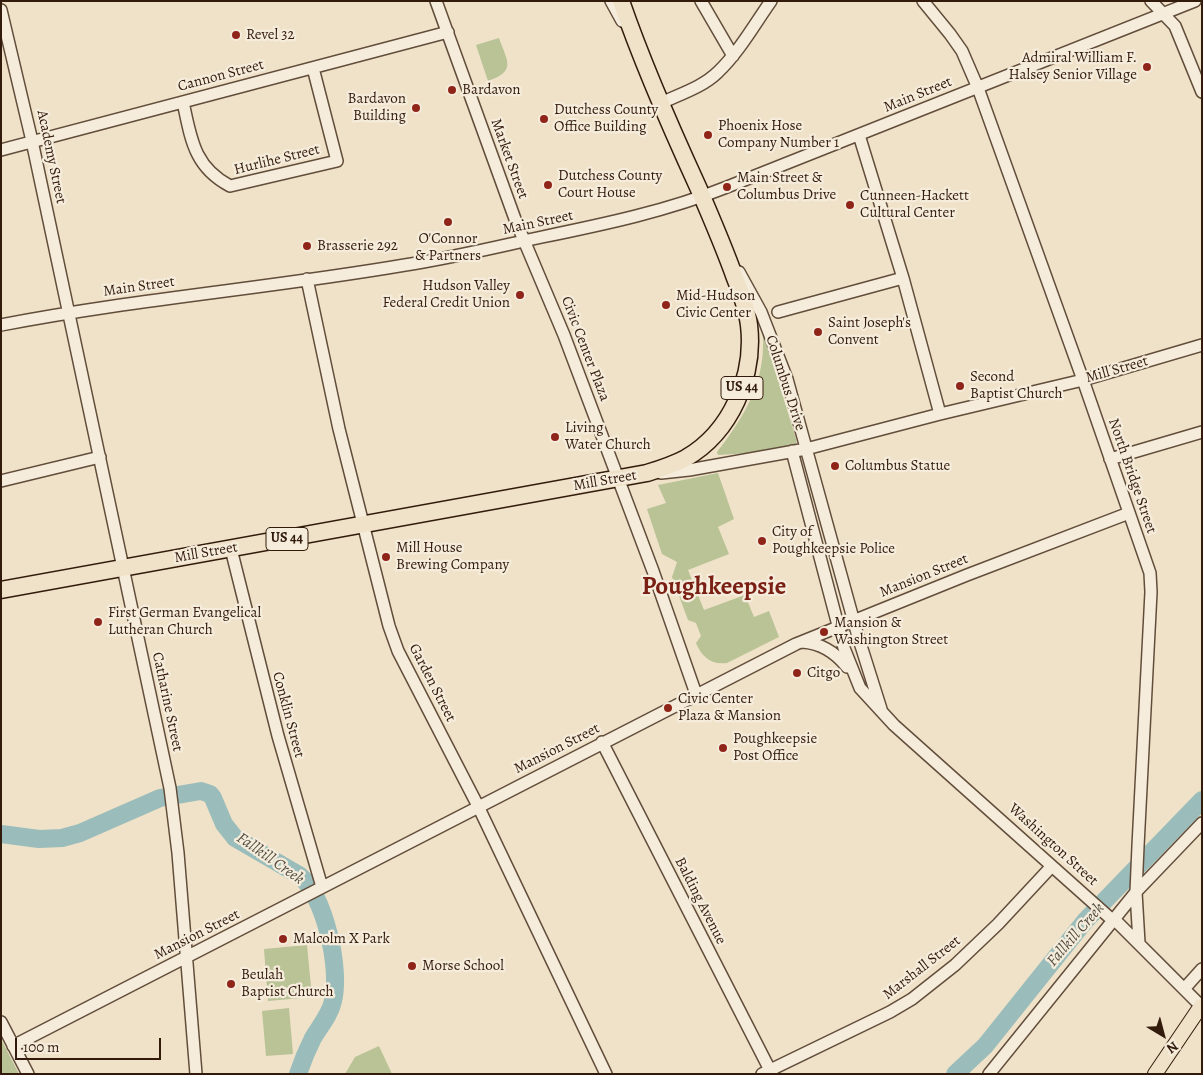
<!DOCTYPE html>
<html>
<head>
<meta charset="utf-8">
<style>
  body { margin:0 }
  #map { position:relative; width:1203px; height:1075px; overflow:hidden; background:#efe2c8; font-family:Alegreya,serif }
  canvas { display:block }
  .frame { position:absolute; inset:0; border:2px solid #331b0c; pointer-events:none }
  .north { position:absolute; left:1138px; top:1010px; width:50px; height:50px; -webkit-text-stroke:4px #f5ecdb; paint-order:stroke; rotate:143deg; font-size:14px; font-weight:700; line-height:20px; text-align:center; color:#331b0c }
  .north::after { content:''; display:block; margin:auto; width:18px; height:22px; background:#331b0c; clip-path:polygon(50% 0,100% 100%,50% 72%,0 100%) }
  .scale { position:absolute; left:15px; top:1038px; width:146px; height:22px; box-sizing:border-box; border:2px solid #331b0c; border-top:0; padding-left:6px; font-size:15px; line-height:18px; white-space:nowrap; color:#331b0c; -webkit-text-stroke:4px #f5ecdb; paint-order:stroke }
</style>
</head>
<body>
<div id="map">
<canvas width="1203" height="1075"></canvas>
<div class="frame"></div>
<div class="north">N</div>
<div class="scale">100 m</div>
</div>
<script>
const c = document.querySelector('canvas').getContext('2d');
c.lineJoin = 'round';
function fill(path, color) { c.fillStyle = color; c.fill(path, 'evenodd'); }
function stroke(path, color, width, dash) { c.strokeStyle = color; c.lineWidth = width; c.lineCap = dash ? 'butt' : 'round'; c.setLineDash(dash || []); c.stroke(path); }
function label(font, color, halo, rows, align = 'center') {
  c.font = font + ' Alegreya,serif'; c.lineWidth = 4.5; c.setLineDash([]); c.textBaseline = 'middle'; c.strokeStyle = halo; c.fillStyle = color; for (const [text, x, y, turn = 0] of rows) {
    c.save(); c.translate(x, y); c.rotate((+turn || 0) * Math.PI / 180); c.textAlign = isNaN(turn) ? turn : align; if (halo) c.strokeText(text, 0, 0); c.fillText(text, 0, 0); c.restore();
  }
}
fill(new Path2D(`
  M 499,38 C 507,61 517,71 488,81 L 476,45 Z
  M 759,318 L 796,439 L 797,446 L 767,452 L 718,455 L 717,452 C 742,420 763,386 763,345 C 764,336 760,327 759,318 Z
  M 718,473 L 734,519 L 718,527 L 729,554 L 688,570 L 704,610 L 745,595 L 754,617 L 769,611 L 779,637 L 727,663 C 711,665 702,657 696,643 L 701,636 L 696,623 L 688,620 L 672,577 L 677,562 L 662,554 L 647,509 L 666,503 L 658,485 Z
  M 307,945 L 312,997 L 268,1001 L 264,949 Z
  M 289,1008 L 293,1054 L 266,1056 L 262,1011 Z
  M 1,1039 L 19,1074 L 1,1074 Z
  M 379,1046 L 392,1074 L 345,1074 L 355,1057 Z`), '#b9c396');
stroke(new Path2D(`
  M 1,834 L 39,839 L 62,838 L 80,833 L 160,798 L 201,791 L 210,794 L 213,798 L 224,824 L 235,838 L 299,875 C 325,896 341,969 333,1001 C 330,1015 320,1026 313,1038 C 307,1050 302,1062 298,1074
  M 955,1074 L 985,1046 L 1085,921 L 1202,800`), '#9abdbb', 18);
const minor = new Path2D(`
  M 436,1 L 515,219 L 564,335 L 653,571 L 696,694
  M 611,1 L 622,21
  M 701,1 L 733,56
  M 923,1 L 950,34 L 962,51 L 978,88 L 1083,380 L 1150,573 L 1151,592 L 1138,846 L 1136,892 L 1139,943
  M 1151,1 L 1175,26 L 1202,92
  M 1,10 L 32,141 L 170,788 L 178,853 L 196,1074
  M 183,102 C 191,139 194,167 230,186 L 337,161 L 313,68
  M 661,103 C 680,94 703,87 718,72 C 739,52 754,25 771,1
  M 859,135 L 903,278 L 940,414
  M 1,150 L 448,32
  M 739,272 L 761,312 L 787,379 L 857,633 L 881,709
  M 307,279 L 339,429 L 389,626 L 398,651 L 478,806 L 606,1074
  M 778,312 L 903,278
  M 1,325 C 135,299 271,288 405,265 C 451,258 496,247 542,237 C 605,224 667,211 727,187 L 1195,1
  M 792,451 L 844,648 L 860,688 L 894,725 L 1109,917 L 1115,920 L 1201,1006
  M 1110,459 L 1202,432
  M 661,473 L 689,470 L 806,449 L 940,414 L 1083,380 L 1202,345
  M 1,481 L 100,457
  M 231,549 L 278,736 L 322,887
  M 802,642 C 821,643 835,652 847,667
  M 602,742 L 772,1074
  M 1184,989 L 1202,969
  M 1,1022 L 28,1074
  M 13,1046 L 796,644 L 967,575 L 1129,513
  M 762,1074 L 890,1012 L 912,999 L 955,965 L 998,924 L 1051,867
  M 989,1074 L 1136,892 L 1202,823`);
const major = new Path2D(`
  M 1155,1074 L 1201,1006 L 1202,1006`);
const highway = new Path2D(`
  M 1,590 L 647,473 C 660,469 673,465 686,458 C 731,432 755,376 749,325 C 747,309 741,293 735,278 C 724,247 711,217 698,187 C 670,126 643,65 621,1`);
stroke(minor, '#624d3b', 14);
stroke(major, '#331b0c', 16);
stroke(highway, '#331b0c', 19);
stroke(minor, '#f5ecdb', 11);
stroke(major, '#efe2c8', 14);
stroke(highway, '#efe2c8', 16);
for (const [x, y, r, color] of [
  [236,35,5,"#8f2418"],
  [1147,67,5,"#8f2418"],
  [452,90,5,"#8f2418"],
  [416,108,5,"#8f2418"],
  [544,119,5,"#8f2418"],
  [708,135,5,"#8f2418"],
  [548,185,5,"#8f2418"],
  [727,187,5,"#8f2418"],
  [850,205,5,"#8f2418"],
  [448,222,5,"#8f2418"],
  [307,246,5,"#8f2418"],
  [520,295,5,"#8f2418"],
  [666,305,5,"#8f2418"],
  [818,332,5,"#8f2418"],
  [960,386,5,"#8f2418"],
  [555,437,5,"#8f2418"],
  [835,466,5,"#8f2418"],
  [762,541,5,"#8f2418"],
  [386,557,5,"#8f2418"],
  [98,622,5,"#8f2418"],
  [824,632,5,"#8f2418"],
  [797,673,5,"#8f2418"],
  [668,708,5,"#8f2418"],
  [723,748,5,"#8f2418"],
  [283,939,5,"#8f2418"],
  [412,966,5,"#8f2418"],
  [231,984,5,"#8f2418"]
]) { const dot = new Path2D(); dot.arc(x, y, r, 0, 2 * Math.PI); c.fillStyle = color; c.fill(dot); stroke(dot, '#f5ecdb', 2); }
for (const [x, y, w] of [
  [742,388,42],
  [287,539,42]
]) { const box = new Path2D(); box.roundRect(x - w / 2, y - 11.5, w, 23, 4); c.fillStyle = '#f5ecdb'; c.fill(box); stroke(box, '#331b0c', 1); }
label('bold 14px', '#331b0c', null, [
  ["US 44",742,388],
  ["US 44",287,539]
]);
label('15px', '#331b0c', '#f5ecdb', [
  ["Revel 32",246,35],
  ["Admiral William F.",1137,58,"right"],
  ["Halsey Senior Village",1137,75,"right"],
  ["Bardavon",462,90],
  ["Bardavon",406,99,"right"],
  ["Building",406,116,"right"],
  ["Dutchess County",554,110],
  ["Office Building",554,127],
  ["Phoenix Hose",718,126],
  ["Company Number 1",718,143],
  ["Dutchess County",558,176],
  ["Court House",558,193],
  ["Main Street &",737,178],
  ["Columbus Drive",737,195],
  ["Cunneen-Hackett",860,196],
  ["Cultural Center",860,213],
  ["O'Connor",448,239,"center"],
  ["& Partners",448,256,"center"],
  ["Brasserie 292",317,246],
  ["Hudson Valley",510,286,"right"],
  ["Federal Credit Union",510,303,"right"],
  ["Mid-Hudson",676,296],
  ["Civic Center",676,313],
  ["Saint Joseph's",828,323],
  ["Convent",828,340],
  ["Second",970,377],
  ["Baptist Church",970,394],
  ["Living",565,428],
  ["Water Church",565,445],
  ["Columbus Statue",845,466],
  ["City of",772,532],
  ["Poughkeepsie Police",772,549],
  ["Mill House",396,548],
  ["Brewing Company",396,565],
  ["First German Evangelical",108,613],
  ["Lutheran Church",108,630],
  ["Mansion &",834,623],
  ["Washington Street",834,640],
  ["Citgo",807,673],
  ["Civic Center",678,699],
  ["Plaza & Mansion",678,716],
  ["Poughkeepsie",733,739],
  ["Post Office",733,756],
  ["Malcolm X Park",293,939],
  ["Morse School",422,966],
  ["Beulah",241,975],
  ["Baptist Church",241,992]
], 'left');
label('15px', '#331b0c', '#f5ecdb', [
  ["Cannon Street",221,76,-15],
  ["Main Street",918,95,-22],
  ["Academy Street",51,157,78],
  ["Market Street",509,159,70],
  ["Hurlihe Street",277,160,-14],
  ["Main Street",538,223,-12],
  ["Main Street",139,287,-8],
  ["Civic Center Plaza",585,349,69],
  ["Mill Street",1117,370,-16],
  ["Columbus Drive",785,383,72],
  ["North Bridge Street",1132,476,71],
  ["Mill Street",605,481,-10],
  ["Mill Street",206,553,-10],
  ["Mansion Street",924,576,-22],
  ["Garden Street",432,683,63],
  ["Catharine Street",167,702,78],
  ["Conklin Street",288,715,75],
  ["Mansion Street",557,749,-27],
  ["Washington Street",1053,845,42],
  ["Balding Avenue",700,901,63],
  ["Mansion Street",197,935,-27],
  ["Marshall Street",922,968,-38]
]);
label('italic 16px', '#524c41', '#f5ecdb', [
  ["Fallkill Creek",270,859,35],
  ["Fallkill Creek",1076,935,-49]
]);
label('bold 25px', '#7a1f14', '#f5ecdb', [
  ["Poughkeepsie",714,588]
]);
</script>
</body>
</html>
